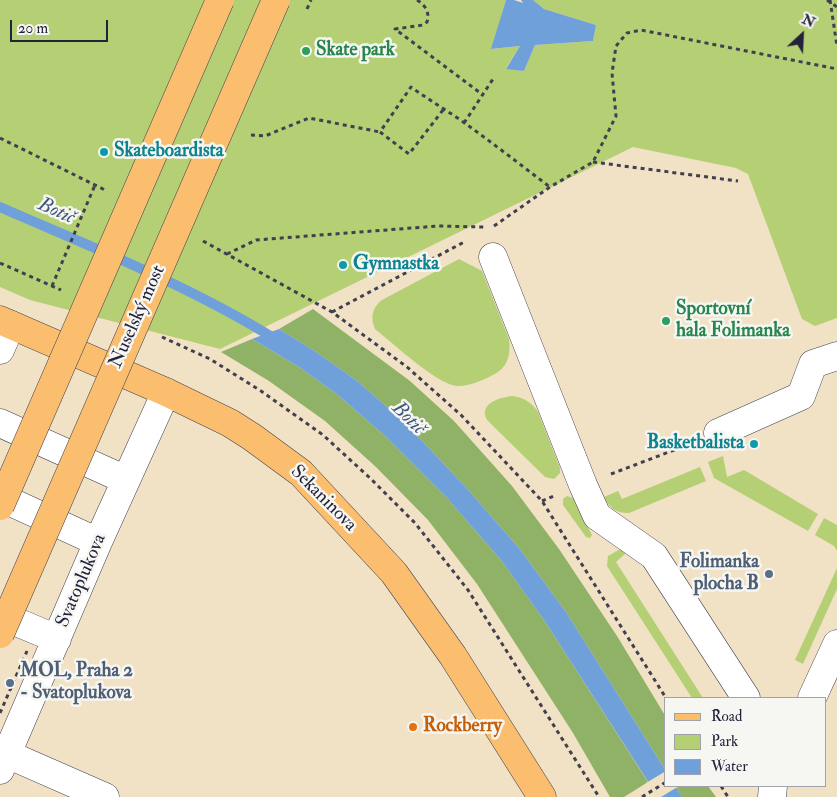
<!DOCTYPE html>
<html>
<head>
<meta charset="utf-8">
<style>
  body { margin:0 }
  #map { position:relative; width:837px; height:797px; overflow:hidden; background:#f1e1c5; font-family:"IM FELL Double Pica",serif }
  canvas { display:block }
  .legend { position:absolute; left:664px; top:697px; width:162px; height:90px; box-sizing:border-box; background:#f6f6f2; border:1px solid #a1a1a9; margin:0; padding:6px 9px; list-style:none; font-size:15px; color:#22223b }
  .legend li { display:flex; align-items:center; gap:10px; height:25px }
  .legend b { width:25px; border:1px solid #a1a1a9 }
  .north { position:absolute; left:777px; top:10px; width:50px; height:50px; -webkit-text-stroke:4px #f6f6f2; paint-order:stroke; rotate:25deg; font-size:14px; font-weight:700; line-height:20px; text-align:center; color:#22223b }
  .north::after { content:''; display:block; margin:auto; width:18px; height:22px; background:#22223b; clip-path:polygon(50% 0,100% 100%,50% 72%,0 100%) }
  .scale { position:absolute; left:10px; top:20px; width:98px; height:22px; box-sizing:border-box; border:2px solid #22223b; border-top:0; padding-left:6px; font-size:15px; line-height:18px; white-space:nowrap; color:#22223b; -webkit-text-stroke:4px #f6f6f2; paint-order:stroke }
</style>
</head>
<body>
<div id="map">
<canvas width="837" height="797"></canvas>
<ul class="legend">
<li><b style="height:6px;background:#fabe6e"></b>Road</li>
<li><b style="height:14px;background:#b5cf74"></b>Park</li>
<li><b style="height:14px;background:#70a0da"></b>Water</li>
</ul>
<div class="north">N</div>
<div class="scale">20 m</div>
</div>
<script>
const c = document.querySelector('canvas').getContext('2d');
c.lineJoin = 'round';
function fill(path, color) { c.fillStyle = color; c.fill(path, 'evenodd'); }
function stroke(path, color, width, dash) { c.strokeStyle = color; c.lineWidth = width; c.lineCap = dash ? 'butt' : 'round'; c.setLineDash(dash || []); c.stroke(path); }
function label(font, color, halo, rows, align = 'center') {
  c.font = font + ' "IM FELL Double Pica",serif'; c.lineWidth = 5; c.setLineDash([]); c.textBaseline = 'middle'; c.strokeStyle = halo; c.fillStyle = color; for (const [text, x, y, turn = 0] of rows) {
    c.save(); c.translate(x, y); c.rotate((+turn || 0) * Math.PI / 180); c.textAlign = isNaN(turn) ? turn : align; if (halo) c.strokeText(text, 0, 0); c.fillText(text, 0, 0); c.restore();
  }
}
fill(new Path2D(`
  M 0,0 L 506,0 L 492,49 L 520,46 L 506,68 L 524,71 L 535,45 L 593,41 L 596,25 L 544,9 L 533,0 L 837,0 L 837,318 L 815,326 L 802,319 L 748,174 L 736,168 L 633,147 L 220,349 L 30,300 L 0,287 Z
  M 459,259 L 482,271 L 509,339 C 511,354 508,368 493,375 C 484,380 467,387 457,386 C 436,384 393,343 375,329 C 370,317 372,308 382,300 Z
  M 513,396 C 525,398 532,403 538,412 L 560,468 L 560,473 L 554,479 L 545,477 L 541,473 L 487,420 C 478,403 501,397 513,396 Z
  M 723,456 L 727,477 L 744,470 L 818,514 L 808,531 L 714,478 L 708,462 Z
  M 700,467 L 706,481 L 629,513 C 616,513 610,509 604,497 L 618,491 L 622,499 Z
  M 567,496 L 573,498 L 592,535 L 590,538 L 586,537 L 563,505 L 563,499 Z
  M 824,518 L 837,525 L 837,551 L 834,546 L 815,535 Z
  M 622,548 L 625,552 L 625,554 L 616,562 L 703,698 L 692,698 L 607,566 L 608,556 Z
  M 837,568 L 837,589 L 803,664 L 795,660 Z`), '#b5cf74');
fill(new Path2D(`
  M 313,309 L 410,381 L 454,421 L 512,486 L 559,549 L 617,636 L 666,717 L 666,771 L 566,612 L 519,548 L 463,484 L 402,420 L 356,380 L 313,350 L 279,329 Z
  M 252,339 L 299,367 L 338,395 L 385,436 L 447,498 L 501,560 L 544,620 L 648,782 L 624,797 L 610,797 L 573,733 L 477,584 L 428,520 L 376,467 L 325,421 L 269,381 L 221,352 Z
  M 680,786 L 708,786 L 716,797 L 682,797 L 676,788 Z`), '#90b266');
fill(new Path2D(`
  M 506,0 L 514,0 L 523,3 L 521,0 L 533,0 L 544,9 L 596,25 L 593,41 L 535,45 L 524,71 L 506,69 L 520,46 L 491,49 Z
  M 279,329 L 313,350 L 356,380 L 402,420 L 463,484 L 519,548 L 566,612 L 666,771 L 666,786 L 675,786 L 682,797 L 658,797 L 544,620 L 501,560 L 447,498 L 385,436 L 338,395 L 299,367 L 252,339 Z`), '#70a0da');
fill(new Path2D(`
  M 666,771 L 666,786 L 679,786 L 661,797 L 655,797 L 646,783 Z`), '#f1e1c5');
stroke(new Path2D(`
  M 0,207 C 94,248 190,286 277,340`), '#70a0da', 10);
const minor = new Path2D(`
  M 493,257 L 583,485 L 597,516 L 654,556 L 746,698
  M 0,350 L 11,325
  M 0,423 L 126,480
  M 718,433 L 801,396 L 813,364 L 837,356
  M 0,497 L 98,542
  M 0,615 L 57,639
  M 812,698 L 837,644
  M 0,751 L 105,797
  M 0,770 L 98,542 L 166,392
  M 772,797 L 773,786`);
const major = new Path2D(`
  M 0,320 L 166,392 L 230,423 L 252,437 L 301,473 L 394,573 L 453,656 L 542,797`);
stroke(minor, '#413f50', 29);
stroke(major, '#413f50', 29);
stroke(new Path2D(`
  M 417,0 C 425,5 430,12 427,22 L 423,25 L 395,29 L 483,95
  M 827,0 L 837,7
  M 830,0 L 837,46
  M 443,110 L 409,154 L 380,132 L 411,87 C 429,100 448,111 466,124 C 494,144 522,166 550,187
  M 464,123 L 493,79
  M 251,135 L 265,136 L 309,118 L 380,132
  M 0,138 L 105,190
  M 593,162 L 738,181
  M 494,226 L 550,187 L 593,162 L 616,116 L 612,73 L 616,46 L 627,33 L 641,30 L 837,69
  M 203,241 L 332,312 L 407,367 L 461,415 L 542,501 L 666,698
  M 227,254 L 256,240 L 438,226 L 484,227
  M 0,263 L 61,290
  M 52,286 L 95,185
  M 332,312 L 466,241
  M 162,337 L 210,359 L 261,391 L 323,435 L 370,478 L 415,523 L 468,590 L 599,797
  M 611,474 L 690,444
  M 542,501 L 554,496
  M 721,786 L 728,797
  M 642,797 L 666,782`), '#413f50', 3, [4, 4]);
stroke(minor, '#fff', 28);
stroke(major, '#fabe6e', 28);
const majorBridge = new Path2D(`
  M 0,506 L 220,0
  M 0,634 L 276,0`);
stroke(majorBridge, '#413f50', 29, []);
stroke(new Path2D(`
  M 307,9 L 311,0
  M 0,713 L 27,651`), '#413f50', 3, [4, 4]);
stroke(majorBridge, '#fabe6e', 28);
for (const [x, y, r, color] of [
  [306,51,5,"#2e9e5b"],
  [104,152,5,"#0f9aa8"],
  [343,265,5,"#0f9aa8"],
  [666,321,5,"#2e9e5b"],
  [754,444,5,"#0f9aa8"],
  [769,574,5,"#5c6f8a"],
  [10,683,5,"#5c6f8a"],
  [413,727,5,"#e8710a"]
]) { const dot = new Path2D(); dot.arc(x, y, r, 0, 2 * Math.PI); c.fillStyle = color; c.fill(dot); stroke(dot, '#f6f6f2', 2); }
label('bold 19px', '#27864d', '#f6f6f2', [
  ["Skate park",316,51],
  ["Sportovní",676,310],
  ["hala Folimanka",676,332]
], 'left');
label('bold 19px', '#0d838f', '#f6f6f2', [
  ["Skateboardista",114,152],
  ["Gymnastka",353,265],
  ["Basketbalista",744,444,"right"]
], 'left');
label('19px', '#22223b', '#f6f6f2', [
  ["Nuselský most",138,317,-66],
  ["Sekaninova",323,499,45],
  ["Svatoplukova",82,581,-67]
]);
label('bold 19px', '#4e5e75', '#f6f6f2', [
  ["Folimanka",759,563],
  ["plocha B",759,585],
  ["MOL, Praha 2",20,672,"left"],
  ["- Svatoplukova",20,694,"left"]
], 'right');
label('bold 19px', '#c56008', '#f6f6f2', [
  ["Rockberry",423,727]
], 'left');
label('italic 20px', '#41547b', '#f6f6f2', [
  ["Botič",56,212,24],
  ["Botič",408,419,44]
]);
</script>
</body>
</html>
